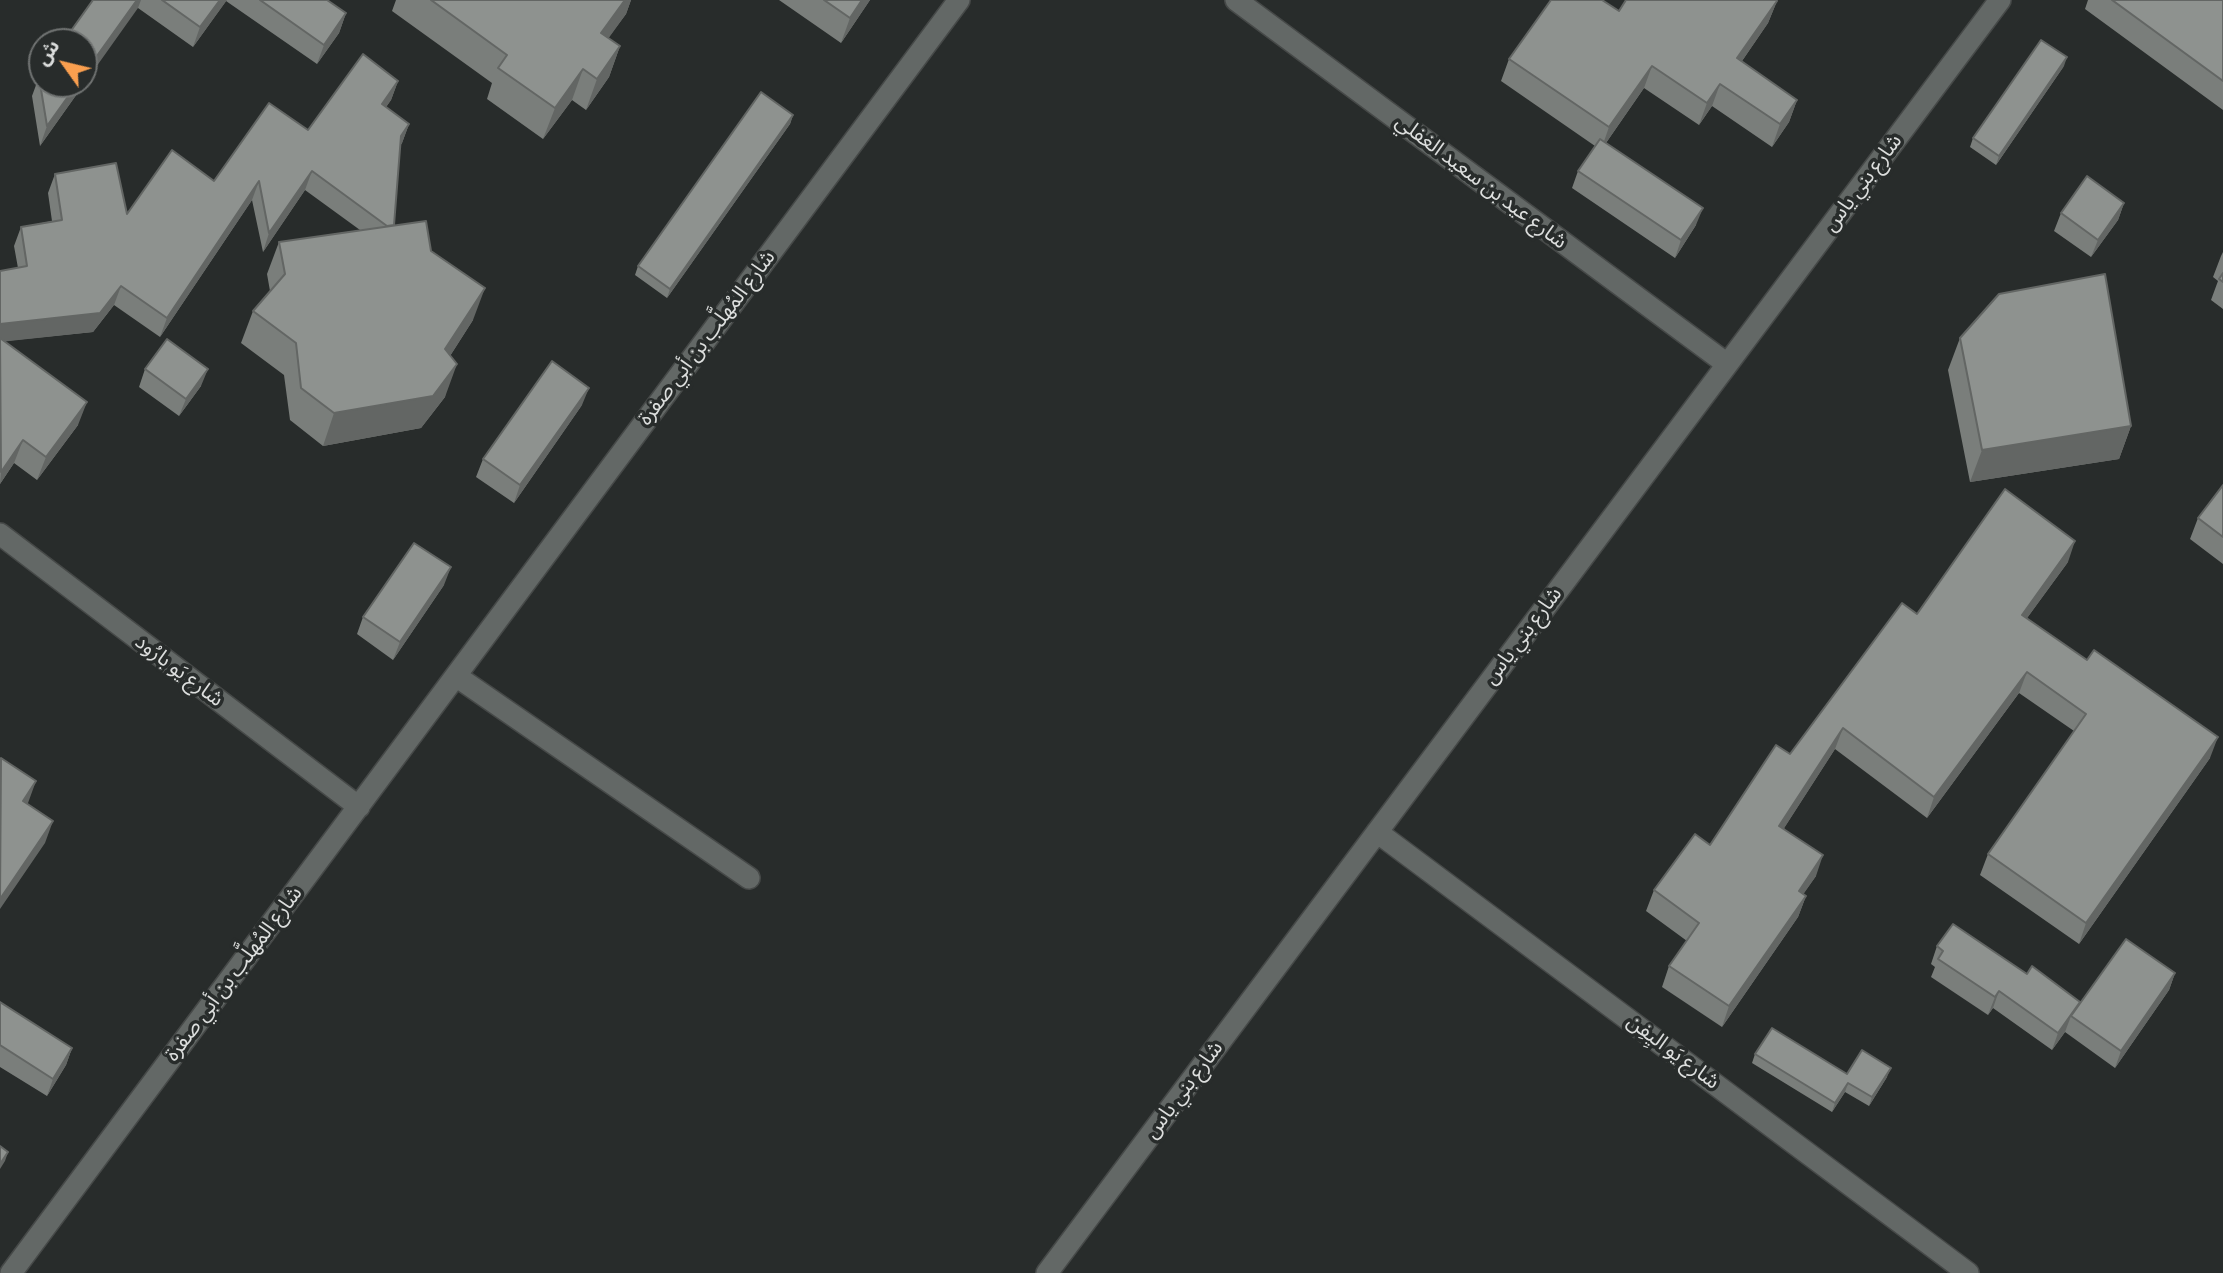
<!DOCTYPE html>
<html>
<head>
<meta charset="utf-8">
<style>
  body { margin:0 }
  #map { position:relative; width:2223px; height:1273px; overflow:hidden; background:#282c2b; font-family:Manrope,"Noto Sans Arabic",sans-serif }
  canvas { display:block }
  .north { position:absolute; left:28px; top:28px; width:70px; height:70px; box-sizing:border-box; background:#282c2b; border:2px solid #707372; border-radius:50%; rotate:304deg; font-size:19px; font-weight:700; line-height:28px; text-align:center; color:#dcdedd }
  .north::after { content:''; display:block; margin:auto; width:24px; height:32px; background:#fa9f4f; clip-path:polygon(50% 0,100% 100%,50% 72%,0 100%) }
</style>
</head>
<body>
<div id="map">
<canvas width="2223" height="1273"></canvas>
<div class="north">ش</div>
</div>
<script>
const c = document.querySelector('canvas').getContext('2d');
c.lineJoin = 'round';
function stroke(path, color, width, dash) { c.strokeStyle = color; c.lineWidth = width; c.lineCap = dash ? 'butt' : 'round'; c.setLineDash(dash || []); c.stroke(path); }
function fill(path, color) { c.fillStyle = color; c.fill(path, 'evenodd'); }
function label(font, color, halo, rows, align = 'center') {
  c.font = font + ' Manrope,"Noto Sans Arabic",sans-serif'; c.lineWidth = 7; c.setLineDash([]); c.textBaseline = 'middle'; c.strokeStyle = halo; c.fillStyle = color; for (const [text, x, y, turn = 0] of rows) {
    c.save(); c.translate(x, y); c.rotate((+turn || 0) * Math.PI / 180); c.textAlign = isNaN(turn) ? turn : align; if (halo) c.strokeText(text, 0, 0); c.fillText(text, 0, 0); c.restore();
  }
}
const street = new Path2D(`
  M 1236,0 L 1727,364
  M 0,534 L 359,807
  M 456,676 L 749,878
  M 1377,832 L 1968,1273
  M 11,1273 L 959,0
  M 1047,1273 L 2000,0`);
stroke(street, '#464948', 24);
stroke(street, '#636866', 21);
fill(new Path2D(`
  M 93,0 L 327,0 L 346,13 L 339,33 L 317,64 L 226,1 L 193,47 L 138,8 Z
  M 396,0 L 631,0 L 626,14 L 608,38 L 620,46 L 609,77 L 586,110 L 572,100 L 543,139 L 487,99 L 492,83 L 392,11 Z
  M 779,0 L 870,0 L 841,43 Z
  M 2088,0 L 2223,0 L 2223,110 L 2085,9 Z
  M 1777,1 L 1768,23 L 1742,61 L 1797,100 L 1789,122 L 1772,147 L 1712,106 L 1699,125 L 1644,88 L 1606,143 L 1696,225 L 1675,258 L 1572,188 L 1578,171 L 1595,146 L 1501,81 L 1509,59 L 1619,11 Z
  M 2064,66 L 1996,165 L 1970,147 L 1973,138 Z
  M 39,77 L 84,84 L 40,146 L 32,96 Z
  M 398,81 L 391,100 L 386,107 L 409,124 L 402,143 L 400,146 L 394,225 L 431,251 L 473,320 L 450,356 L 445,397 L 421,428 L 323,446 L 290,420 L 284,375 L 241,343 L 253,311 L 270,291 L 267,274 L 279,242 L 360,230 L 305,190 L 263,252 L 252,200 L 160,337 L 114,305 L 93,332 L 5,341 L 78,425 L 37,480 L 14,463 L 0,484 L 0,271 L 18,268 L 14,246 L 21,227 L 52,221 L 48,193 L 55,174 L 127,214 L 214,181 Z
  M 793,115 L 790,124 L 667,298 L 635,275 L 638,266 Z
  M 2124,203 L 2118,220 L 2091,257 L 2054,231 L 2061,213 Z
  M 2223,252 L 2223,309 L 2211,300 L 2218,281 L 2213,277 L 2221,256 Z
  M 1960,338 L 2131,426 L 2119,459 L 1970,482 L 1948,370 Z
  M 145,369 L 201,386 L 179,416 L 139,387 Z
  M 582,405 L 514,503 L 476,477 L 483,459 Z
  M 2223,485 L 2223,564 L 2190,539 L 2198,518 Z
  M 2068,562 L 2027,618 L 2210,758 L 2079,944 L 1980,875 L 1988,854 L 2074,731 L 2019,693 L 1927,818 L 1835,749 L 1784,828 L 1816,876 L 1803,894 L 1806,896 L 1798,917 L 1722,1027 L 1662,987 L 1669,966 L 1687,941 L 1646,911 L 1654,890 L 1710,845 L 1790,754 L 1917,614 Z
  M 444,585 L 393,660 L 357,634 L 363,617 Z
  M 1937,946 L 2027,974 L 2080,1002 L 2175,973 L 2169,990 L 2115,1068 L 2065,1032 L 2052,1050 L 1993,1008 L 1988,1015 L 1931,977 L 1935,967 L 1931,964 Z
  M 0,1002 L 72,1048 L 66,1065 L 47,1096 L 0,1067 Z
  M 1755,1054 L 1847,1074 L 1887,1077 L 1869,1106 L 1845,1092 L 1832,1112 L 1752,1063 Z`), '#7a7e7b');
fill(new Path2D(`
  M 137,0 L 141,0 L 138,8 L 84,84 L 84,74 Z
  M 220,0 L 227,0 L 193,47 L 200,27 Z
  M 623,0 L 631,0 L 626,14 L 590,64 L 601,33 Z
  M 862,0 L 870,0 L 841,43 L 850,18 Z
  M 1777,1 L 1768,23 L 1729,80 L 1737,58 Z
  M 346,13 L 339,33 L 317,64 L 324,45 Z
  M 620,46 L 609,77 L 586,110 L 597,79 Z
  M 2067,57 L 2064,66 L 1996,165 L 1999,156 Z
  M 1652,66 L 1644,88 L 1601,150 L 1609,127 Z
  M 583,69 L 572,100 L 543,139 L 555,108 Z
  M 398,81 L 391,100 L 375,123 L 382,104 Z
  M 77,84 L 84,84 L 40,146 L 47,126 Z
  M 1720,84 L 1712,106 L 1699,125 L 1707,103 Z
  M 1797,100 L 1789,122 L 1772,147 L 1780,124 Z
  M 793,115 L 790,124 L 667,298 L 670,289 Z
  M 409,124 L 402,143 L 394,155 L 401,136 Z
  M 312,171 L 305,190 L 263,252 L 269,233 Z
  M 259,181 L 252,200 L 160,337 L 167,318 Z
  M 2124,203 L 2118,220 L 2091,257 L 2098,240 Z
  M 1703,208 L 1696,225 L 1675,258 L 1681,240 Z
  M 121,286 L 114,305 L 93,332 L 0,342 L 0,324 Z
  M 485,288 L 473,320 L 434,381 L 445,349 Z
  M 457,364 L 445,397 L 421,428 L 323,446 L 334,413 Z
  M 208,369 L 201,386 L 179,416 L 186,399 Z
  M 589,388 L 582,405 L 514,503 L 520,485 Z
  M 87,402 L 78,425 L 37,480 L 46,457 Z
  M 2131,426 L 2119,459 L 1970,482 L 1982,450 Z
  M 23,440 L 14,463 L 0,484 L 1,472 Z
  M 2075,541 L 2068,562 L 2014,636 L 2022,615 Z
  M 451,567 L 444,585 L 393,660 L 400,642 Z
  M 2027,672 L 2019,693 L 1927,818 L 1934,797 Z
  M 1843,728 L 1835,749 L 1772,847 L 1779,826 Z
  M 2218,737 L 2210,758 L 2079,944 L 2086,923 Z
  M 36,781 L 28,803 L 15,823 L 23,801 Z
  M 53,821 L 45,843 L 0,909 L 0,899 Z
  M 1823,855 L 1816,876 L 1791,912 L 1799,891 Z
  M 1806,896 L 1798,917 L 1722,1027 L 1729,1006 Z
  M 2175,973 L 2169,990 L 2115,1068 L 2121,1051 Z
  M 1999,991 L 1993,1008 L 1988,1015 L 1995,997 Z
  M 2071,1016 L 2065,1032 L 2052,1050 L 2058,1033 Z
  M 72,1048 L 66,1065 L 47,1096 L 53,1079 Z
  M 1891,1068 L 1887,1077 L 1869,1106 L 1872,1097 Z
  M 1848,1083 L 1845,1092 L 1832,1112 L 1835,1103 Z
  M 8,1152 L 5,1161 L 0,1169 L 0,1164 Z`), '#636664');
const building = new Path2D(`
  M 93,0 L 137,0 L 84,74 L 84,42 L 63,42 Z
  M 162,0 L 220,0 L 200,27 Z
  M 260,0 L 327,0 L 346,13 L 324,45 Z
  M 431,0 L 625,0 L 601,33 L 620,46 L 597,79 L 583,69 L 555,108 L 498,68 L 507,55 Z
  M 824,0 L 862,0 L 850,18 Z
  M 1551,0 L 1602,0 L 1619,11 L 1626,0 L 1776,0 L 1777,1 L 1737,58 L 1797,100 L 1780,124 L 1720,84 L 1707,103 L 1652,66 L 1609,127 L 1509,59 Z
  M 2112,0 L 2223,0 L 2223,81 Z
  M 2041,40 L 2067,57 L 1999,156 L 1973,138 Z
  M 363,54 L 398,81 L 382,104 L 409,124 L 401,136 L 394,225 L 387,226 L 312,171 L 269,233 L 259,181 L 167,318 L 121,286 L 100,313 L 0,324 L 0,271 L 27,266 L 21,227 L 62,220 L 55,174 L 116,163 L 127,214 L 172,150 L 214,181 L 269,103 L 308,130 Z
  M 42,73 L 42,84 L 77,84 L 47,126 L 39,77 Z
  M 761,92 L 793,115 L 670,289 L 638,266 Z
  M 1600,139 L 1703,208 L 1681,240 L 1578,171 Z
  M 2087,176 L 2124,203 L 2098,240 L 2061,213 Z
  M 426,221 L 431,251 L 485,288 L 445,349 L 457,364 L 433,396 L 334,413 L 301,388 L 296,343 L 253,311 L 285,274 L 279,242 Z
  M 2223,273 L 2223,282 L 2219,279 Z
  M 2105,274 L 2131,426 L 1982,450 L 1960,338 L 1999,294 Z
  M 0,338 L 87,402 L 46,457 L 23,440 L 1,472 Z
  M 167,339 L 208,369 L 186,399 L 145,369 Z
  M 552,361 L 589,388 L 520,485 L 483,459 Z
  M 2223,485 L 2223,537 L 2198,518 Z
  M 2005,489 L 2075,541 L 2022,615 L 2087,660 L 2094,650 L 2218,737 L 2086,923 L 1988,854 L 2086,714 L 2027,672 L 1934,797 L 1843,728 L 1779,826 L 1823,855 L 1799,891 L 1806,896 L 1729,1006 L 1669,966 L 1699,923 L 1654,890 L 1695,834 L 1710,845 L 1776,745 L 1790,754 L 1902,603 L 1917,614 Z
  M 414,543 L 451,567 L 400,642 L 363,617 Z
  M 1,758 L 36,781 L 23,801 L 53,821 L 0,899 Z
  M 1953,924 L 2027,974 L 2032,966 L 2080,1002 L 2058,1033 L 1999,991 L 1995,997 L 1938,959 L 1943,951 L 1937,946 Z
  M 2126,939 L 2175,973 L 2121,1051 L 2071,1016 Z
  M 0,1002 L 72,1048 L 53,1079 L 0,1045 Z
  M 1772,1028 L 1847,1074 L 1862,1050 L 1891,1068 L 1872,1097 L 1848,1083 L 1835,1103 L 1755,1054 Z
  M 0,1146 L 8,1152 L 0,1164 Z`);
fill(building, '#8e928f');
stroke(building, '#636664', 2);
label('21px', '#dcdedd', '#282c2b', [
  ["شارع عيد بن سعيد الغفلي",1481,182,37],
  ["شارع بني ياس",1863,183,-53],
  ["شارع المُهلَّب بن أبي صفرة",707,338,-53],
  ["شارع بني ياس",1523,636,-53],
  ["شارع يَو بارُود",179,671,37],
  ["شارع المُهلَّب بن أبي صفرة",234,974,-53],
  ["شارع يَو اليِفِن",1673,1052,37],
  ["شارع بني ياس",1184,1090,-53]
]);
</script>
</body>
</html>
